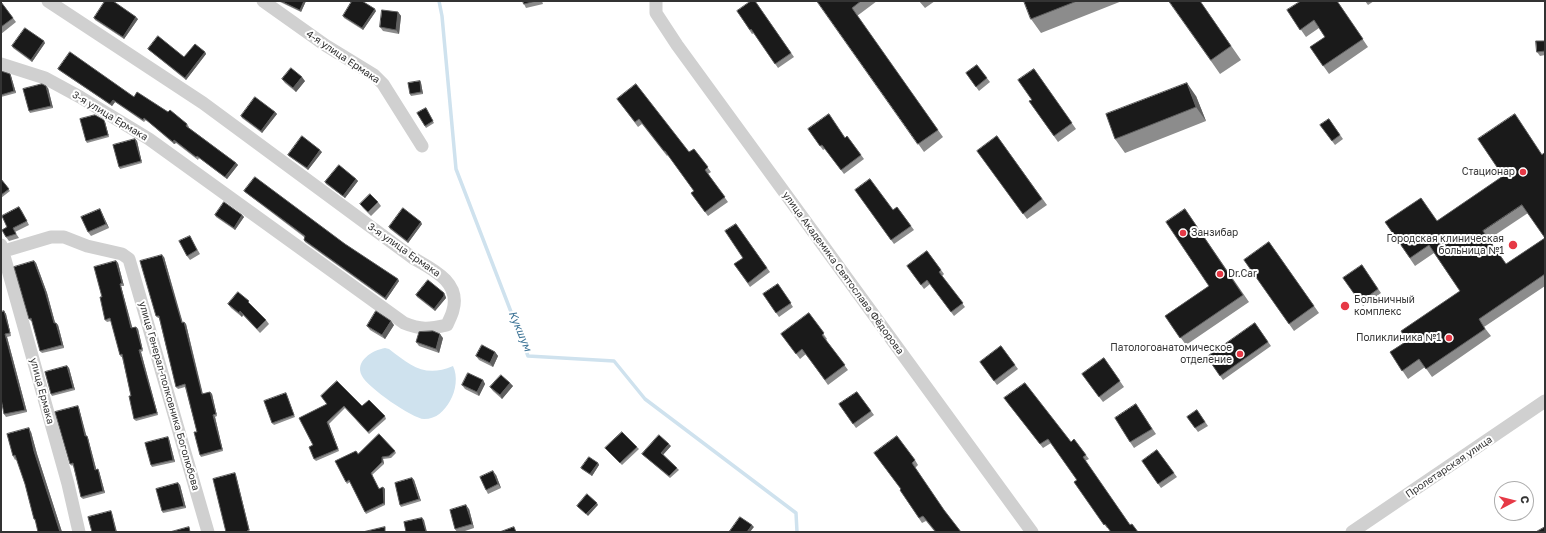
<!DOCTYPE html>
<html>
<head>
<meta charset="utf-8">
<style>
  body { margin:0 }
  #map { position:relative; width:1546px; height:533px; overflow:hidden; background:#fff; font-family:"Golos Text",sans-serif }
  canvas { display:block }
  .frame { position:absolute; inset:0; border:2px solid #333; pointer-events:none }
  .north { position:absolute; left:1494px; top:481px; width:40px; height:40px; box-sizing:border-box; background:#fff; border:1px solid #adadad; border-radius:50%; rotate:83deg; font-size:11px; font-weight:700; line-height:16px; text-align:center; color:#333 }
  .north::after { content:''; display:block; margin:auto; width:14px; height:18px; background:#e63946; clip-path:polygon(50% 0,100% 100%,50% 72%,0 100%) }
</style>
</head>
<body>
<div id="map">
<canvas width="1546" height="533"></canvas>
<div class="frame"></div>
<div class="north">С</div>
</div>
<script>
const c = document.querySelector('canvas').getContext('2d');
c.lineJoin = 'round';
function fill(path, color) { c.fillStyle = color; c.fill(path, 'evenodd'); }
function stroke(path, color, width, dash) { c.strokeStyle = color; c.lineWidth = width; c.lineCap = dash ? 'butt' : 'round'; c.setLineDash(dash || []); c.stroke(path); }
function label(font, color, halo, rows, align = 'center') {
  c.font = font + ' "Golos Text",sans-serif'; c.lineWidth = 4; c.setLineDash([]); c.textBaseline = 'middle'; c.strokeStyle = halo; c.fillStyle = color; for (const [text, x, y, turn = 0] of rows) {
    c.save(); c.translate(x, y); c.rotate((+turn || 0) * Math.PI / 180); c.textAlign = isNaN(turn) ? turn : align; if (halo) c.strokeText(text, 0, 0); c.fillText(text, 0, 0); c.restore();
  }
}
fill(new Path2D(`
  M 385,348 L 389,349 C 411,366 425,378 453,366 C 458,376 456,391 450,401 C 444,411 437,419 424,419 C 413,419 367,387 362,376 C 354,361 373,350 385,348 Z`), '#cfe2ee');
stroke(new Path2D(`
  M 439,1 L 442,16 L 456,169 L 528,356 L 614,361 L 645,399 L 796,513 L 797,532`), '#cfe2ee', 3.5);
stroke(new Path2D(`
  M 263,1 L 325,45 L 374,75 L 383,84 L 422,146
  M 656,1 L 656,13 L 677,45 L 1032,532
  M 1,64 L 45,78 L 80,97 L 149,139 L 404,323 C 421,330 429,329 447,325 C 449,320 452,315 453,310 C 461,282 432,269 413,258 L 203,103 L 48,1
  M 1,245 L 68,484 L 79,532
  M 4,251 L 51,237 L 64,237 L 87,246 L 122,254 L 129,259 L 208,532
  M 1352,532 L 1545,401`), '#d0d0d0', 13);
fill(new Path2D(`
  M 280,1 L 306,1 L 301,12 L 280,2 Z
  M 523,1 L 542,1 L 543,4 L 526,8 L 524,4 Z
  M 755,1 L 794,57 L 778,68 L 754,33 L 752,34 L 737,11 Z
  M 817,1 L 877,1 L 857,16 L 943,137 L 924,152 Z
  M 919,1 L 935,1 L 925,8 Z
  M 1024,1 L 1122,1 L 1041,33 L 1031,19 Z
  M 1169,1 L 1200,1 L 1241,60 L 1220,74 Z
  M 1337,1 L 1368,47 L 1329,74 L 1310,47 L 1325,37 L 1319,28 L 1306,37 L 1287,10 Z
  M 1365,1 L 1374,1 L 1368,5 Z
  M 1,2 L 16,22 L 1,34 Z
  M 376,11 L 363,30 L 344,18 L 343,16 Z
  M 398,12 L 401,16 L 399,34 L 383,31 L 380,27 Z
  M 94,18 L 138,19 L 124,39 L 95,20 Z
  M 1545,41 L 1545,55 L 1540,56 L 1537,52 Z
  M 45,43 L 32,62 L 13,48 L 12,46 Z
  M 148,49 L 184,57 L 205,52 L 206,54 L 186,80 L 150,51 Z
  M 977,65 L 990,82 L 979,91 L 966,73 Z
  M 58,69 L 134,97 L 168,112 L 187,124 L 189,127 L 188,127 L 236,163 L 238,165 L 227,179 L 199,158 L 198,160 L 176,143 L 174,144 L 146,120 L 144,122 L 115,102 L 112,106 L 60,71 Z
  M 1034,69 L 1076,129 L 1058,142 L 1029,101 L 1032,100 Z
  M 1,71 L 10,74 L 11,76 L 16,93 L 1,97 Z
  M 282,79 L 305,81 L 296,92 L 285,83 Z
  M 420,81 L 421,83 L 423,94 L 411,96 L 410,94 Z
  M 48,88 L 53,108 L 30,113 L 29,111 Z
  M 1196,96 L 1206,121 L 1125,153 L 1115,139 Z
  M 617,99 L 689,152 L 694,149 L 711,172 L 708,174 L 728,202 L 708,216 L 691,193 L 694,191 L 668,155 L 667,156 L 642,124 L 638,127 Z
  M 426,108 L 434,123 L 426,128 L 417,113 Z
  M 275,112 L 277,114 L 262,133 L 242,118 L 241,116 Z
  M 1329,119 L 1343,139 L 1335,145 L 1320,125 Z
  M 105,122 L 109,137 L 87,143 L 86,141 Z
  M 808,129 L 845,138 L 847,136 L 864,159 L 844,174 L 825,149 L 823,150 Z
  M 997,136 L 1047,205 L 1027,219 L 977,151 Z
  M 135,139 L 137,141 L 142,163 L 120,169 L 119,167 Z
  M 322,152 L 308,170 L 290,157 L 288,155 Z
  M 1545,152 L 1545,286 L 1484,327 L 1491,336 L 1432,377 L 1425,367 L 1408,379 L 1390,352 L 1407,341 L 1460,291 L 1434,253 L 1415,266 L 1385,222 L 1437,221 ZM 1528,213 L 1545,238 L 1506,264 L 1489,239 Z
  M 1,179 L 10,191 L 1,198 Z
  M 356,179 L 358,181 L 345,198 L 326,184 L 325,182 Z
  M 855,190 L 893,210 L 897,207 L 914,230 L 894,244 Z
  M 244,191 L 345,244 L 399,281 L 386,300 L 305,242 L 304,240 L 304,237 L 246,193 Z
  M 378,202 L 381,206 L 371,216 L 363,208 L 360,204 Z
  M 19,207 L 22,211 L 29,225 L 15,232 L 19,238 L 9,241 L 6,237 L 7,227 Z
  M 1185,209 L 1249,302 L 1186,345 L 1165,316 L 1209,286 Z
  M 102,213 L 109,228 L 91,236 L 88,232 Z
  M 215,215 L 242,215 L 244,217 L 235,230 L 216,217 Z
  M 422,224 L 408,243 L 390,229 L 389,227 Z
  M 736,224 L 770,272 L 750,287 L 734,264 L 743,258 Z
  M 192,240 L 200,254 L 190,260 L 187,256 Z
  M 1269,242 L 1319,313 L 1294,331 L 1244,260 Z
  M 927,251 L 944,274 L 942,276 L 965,307 L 954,316 L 930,284 L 924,289 L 907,266 Z
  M 164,257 L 183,323 L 184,322 L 186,324 L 203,394 L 210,392 L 212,394 L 217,416 L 215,417 L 223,451 L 201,457 L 200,455 L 197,432 L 185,387 L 178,389 L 176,387 L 159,318 L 158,318 L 156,316 Z
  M 34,261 L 36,263 L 47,293 L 55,323 L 56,323 L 58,325 L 64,348 L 42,353 L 40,351 L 32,321 L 31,321 L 29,319 Z
  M 116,261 L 118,263 L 124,286 L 121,286 L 132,328 L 136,327 L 138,329 L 143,351 L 141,352 L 158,415 L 136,421 L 134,419 L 131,396 L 122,357 L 121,357 L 120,355 L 111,321 L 107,322 L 105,320 Z
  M 1362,265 L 1381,293 L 1363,306 L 1343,278 Z
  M 778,284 L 793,307 L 779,317 L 763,294 Z
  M 416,295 L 445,295 L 446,298 L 435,311 L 417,297 Z
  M 228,304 L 251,305 L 266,320 L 269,324 L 260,333 L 243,315 L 242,317 L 231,308 Z
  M 4,311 L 6,314 L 11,336 L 7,337 L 27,412 L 6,417 L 4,414 Z
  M 809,313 L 827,339 L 826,340 L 848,370 L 828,385 L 806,354 L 800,359 L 781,334 Z
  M 1255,323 L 1271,346 L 1223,380 L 1207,357 Z
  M 394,325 L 385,339 L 370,330 L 367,326 Z
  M 443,338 L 439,353 L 419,346 L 416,342 Z
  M 1001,346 L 1018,369 L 997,385 L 980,362 Z
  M 495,352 L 498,356 L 493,367 L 479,360 L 476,356 Z
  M 1104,358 L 1124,387 L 1103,402 L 1082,374 Z
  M 67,366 L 69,368 L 75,390 L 52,396 L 51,394 Z
  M 483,380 L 485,384 L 479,396 L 465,389 L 462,385 Z
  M 510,383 L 513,386 L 502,399 L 493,391 L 490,387 Z
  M 857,392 L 874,415 L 856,428 L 839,404 Z
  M 287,395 L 295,417 L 274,425 L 272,423 Z
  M 321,396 L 362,406 L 385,416 L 386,419 L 369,434 L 345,408 L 329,424 L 339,451 L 316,461 L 314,459 L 313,445 L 327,404 Z
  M 1007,402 L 1071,442 L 1074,439 L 1089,459 L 1085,461 L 1130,525 L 1138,532 L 1108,528 L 1107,528 L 1074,482 L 1077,480 L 1051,443 L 1043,448 Z
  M 1136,404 L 1156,434 L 1134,448 L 1130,442 Z
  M 79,408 L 86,436 L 88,438 L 96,469 L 99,471 L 105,493 L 83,499 L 81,497 L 73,465 L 72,466 L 70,464 Z
  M 1197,410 L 1208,426 L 1198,432 L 1187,417 Z
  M 31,432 L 37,454 L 62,532 L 38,532 L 36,522 L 34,519 L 25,484 L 17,459 L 15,460 L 13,456 Z
  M 169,439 L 175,462 L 152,467 L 151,465 Z
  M 671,446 L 663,454 L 679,470 L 670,478 L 644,456 L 642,454 Z
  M 637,447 L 639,449 L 622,465 L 605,448 Z
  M 1157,450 L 1177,477 L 1161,488 L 1142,461 Z
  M 395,451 L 396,453 L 391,458 L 383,459 L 384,464 L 372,475 L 379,489 L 383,487 L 385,489 L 385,505 L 366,514 L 350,482 L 347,484 L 346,482 L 358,454 Z
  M 874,453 L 915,460 L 918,465 L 915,468 L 945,512 L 961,532 L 935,532 L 926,521 L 922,523 L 900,490 L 901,489 Z
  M 598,463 L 599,465 L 592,476 L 583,470 L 581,468 Z
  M 496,475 L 501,488 L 488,494 L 486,490 Z
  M 412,478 L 414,480 L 421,501 L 401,507 L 400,505 Z
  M 178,483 L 180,485 L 186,508 L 163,513 L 162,511 Z
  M 469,509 L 474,528 L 462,532 L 457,532 L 455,529 Z`), '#8c8c8c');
fill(new Path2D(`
  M 304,1 L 306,1 L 301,12 L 300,10 Z
  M 375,9 L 376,11 L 363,30 L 362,28 Z
  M 398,12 L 401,16 L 399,34 L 396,30 Z
  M 136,17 L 138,19 L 124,39 L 123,37 Z
  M 44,41 L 45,43 L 32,62 L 31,60 Z
  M 205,52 L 206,54 L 186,80 L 185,78 Z
  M 10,74 L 11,76 L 16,93 L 14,91 Z
  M 302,77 L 305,81 L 296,92 L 293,88 Z
  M 420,81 L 421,83 L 423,94 L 421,92 Z
  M 1187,83 L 1196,96 L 1206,121 L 1196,107 Z
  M 46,86 L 48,88 L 53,108 L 51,106 Z
  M 113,100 L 115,102 L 112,106 L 110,104 Z
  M 275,112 L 277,114 L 262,133 L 261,131 Z
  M 104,120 L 105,122 L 109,137 L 108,135 Z
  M 135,139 L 137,141 L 142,163 L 141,161 Z
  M 174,140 L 176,143 L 174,144 L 173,142 Z
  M 320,150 L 322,152 L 308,170 L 307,168 Z
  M 236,163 L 238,165 L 227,179 L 225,177 Z
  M 356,179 L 358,181 L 345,198 L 343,196 Z
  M 100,209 L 102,213 L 109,228 L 106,224 Z
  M 242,215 L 244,217 L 235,230 L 234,228 Z
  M 421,222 L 422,224 L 408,243 L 407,241 Z
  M 162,255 L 164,257 L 183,325 L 182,323 Z
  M 34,261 L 36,263 L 47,293 L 56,326 L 54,323 Z
  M 116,261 L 118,263 L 124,286 L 122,283 Z
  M 398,279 L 399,281 L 386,300 L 385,298 Z
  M 120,284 L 121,286 L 133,330 L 131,328 Z
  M 444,293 L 445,295 L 446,298 L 435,311 L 434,309 Z
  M 4,311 L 6,314 L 11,336 L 10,333 Z
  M 240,311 L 243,315 L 242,317 L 239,313 Z
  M 391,321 L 394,325 L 385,339 L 382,335 Z
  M 184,322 L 186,324 L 203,396 L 202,394 Z
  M 56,323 L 58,325 L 64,348 L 62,345 Z
  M 136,327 L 138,329 L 143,351 L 142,349 Z
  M 5,334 L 7,337 L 27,412 L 25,410 Z
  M 440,334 L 443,338 L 439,353 L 436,349 Z
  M 139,350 L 141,352 L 158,415 L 157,413 Z
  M 495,352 L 498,356 L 493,367 L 490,363 Z
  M 67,366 L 69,368 L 75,390 L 73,388 Z
  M 483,380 L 485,384 L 479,396 L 477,392 Z
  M 510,383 L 513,386 L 502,399 L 500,395 Z
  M 210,392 L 212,394 L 217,416 L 216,414 Z
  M 78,406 L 79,408 L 87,438 L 85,436 Z
  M 213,415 L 215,417 L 223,451 L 222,449 Z
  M 327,422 L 329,424 L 339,451 L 338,449 Z
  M 29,428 L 31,432 L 37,454 L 62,532 L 60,532 L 34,451 Z
  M 87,436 L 88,438 L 97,472 L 95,470 Z
  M 168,437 L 169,439 L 175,462 L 173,460 Z
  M 669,444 L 671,446 L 663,455 L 661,453 Z
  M 382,457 L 383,459 L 384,464 L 382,462 Z
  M 598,463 L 599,465 L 592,476 L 590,474 Z
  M 98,469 L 99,471 L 105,493 L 103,491 Z
  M 493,471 L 496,475 L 501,488 L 498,484 Z
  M 235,473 L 236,475 L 250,532 L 249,530 Z
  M 412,478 L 414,480 L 421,501 L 419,499 Z
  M 178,483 L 180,485 L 186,508 L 184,506 Z
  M 383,487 L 385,489 L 385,505 L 384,503 Z
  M 597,503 L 598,505 L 588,516 L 586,514 Z
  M 466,505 L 469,509 L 474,528 L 472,524 Z
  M 111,511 L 112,513 L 117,532 L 116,532 Z
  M 422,518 L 424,520 L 427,532 L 426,532 Z
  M 752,525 L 754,527 L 750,532 L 747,532 Z`), '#5f5f5f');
const building = new Path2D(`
  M 105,1 L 113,1 L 136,17 L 123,37 L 94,18 Z
  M 281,1 L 304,1 L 300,10 Z
  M 352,1 L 362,1 L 375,9 L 362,28 L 343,16 Z
  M 523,1 L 536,1 L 524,4 Z
  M 751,1 L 755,1 L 791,53 L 775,64 L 751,29 L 750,30 L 737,11 Z
  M 817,1 L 861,1 L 852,8 L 938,130 L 918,144 Z
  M 1024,1 L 1077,1 L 1031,19 Z
  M 1169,1 L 1200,1 L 1231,46 L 1211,60 Z
  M 1301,1 L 1337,1 L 1363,39 L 1323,66 L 1310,47 L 1325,37 L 1314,20 L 1300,30 L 1287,10 Z
  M 1,2 L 13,18 L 1,27 Z
  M 382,10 L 398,12 L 396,30 L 380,27 Z
  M 25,28 L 44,41 L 31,60 L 12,46 Z
  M 158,36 L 184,57 L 195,44 L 205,52 L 185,78 L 148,49 Z
  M 1536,41 L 1545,41 L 1545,51 L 1537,52 Z
  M 70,52 L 134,97 L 137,92 L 168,112 L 170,110 L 187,124 L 186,126 L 236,163 L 225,177 L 197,156 L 196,157 L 174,140 L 173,142 L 144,118 L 143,120 L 113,100 L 110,104 L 58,69 Z
  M 977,65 L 987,78 L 976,87 L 966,73 Z
  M 291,68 L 302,77 L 293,88 L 282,79 Z
  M 1034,69 L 1072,123 L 1054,136 L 1029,101 L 1032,100 L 1018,80 Z
  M 1,71 L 10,74 L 14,91 L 1,95 Z
  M 420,81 L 421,92 L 410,94 L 408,83 Z
  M 1187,83 L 1196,107 L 1115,139 L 1106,114 Z
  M 42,84 L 46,86 L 51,106 L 29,111 L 23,89 Z
  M 636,84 L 689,152 L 694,149 L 708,167 L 705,170 L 725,197 L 705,212 L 691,193 L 694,191 L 665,151 L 664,151 L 639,119 L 635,122 L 617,99 Z
  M 255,97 L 275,112 L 261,131 L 241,116 Z
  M 426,108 L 433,121 L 425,126 L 417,113 Z
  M 829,114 L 845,138 L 847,136 L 861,155 L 841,170 L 822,145 L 820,146 L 808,129 Z
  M 1515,114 L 1542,155 L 1545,152 L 1545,274 L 1479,319 L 1485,329 L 1426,369 L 1419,359 L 1402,371 L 1390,352 L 1407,341 L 1401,331 L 1460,291 L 1429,245 L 1410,258 L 1385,222 L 1421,198 L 1437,221 L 1503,176 L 1478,139 ZM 1522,205 L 1545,238 L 1506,264 L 1483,231 Z
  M 95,115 L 104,120 L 108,135 L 86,141 L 80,119 Z
  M 1329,119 L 1340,135 L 1332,141 L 1320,125 Z
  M 302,136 L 320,150 L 307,168 L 288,155 Z
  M 997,136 L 1042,199 L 1023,214 L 977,151 Z
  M 135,139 L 141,161 L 119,167 L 113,145 Z
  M 339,165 L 356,179 L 343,196 L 325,182 Z
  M 255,177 L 345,244 L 398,279 L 385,298 L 304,240 L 305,236 L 244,191 Z
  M 1,179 L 9,189 L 1,195 Z
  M 870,179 L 893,210 L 897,207 L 911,226 L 891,240 L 855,190 Z
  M 370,194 L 378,202 L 368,212 L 360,204 Z
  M 224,202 L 242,215 L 234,228 L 215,215 Z
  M 19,207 L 27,221 L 13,228 L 16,234 L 6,237 L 2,230 L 7,227 L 2,216 Z
  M 403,208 L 421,222 L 407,241 L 389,227 Z
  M 100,209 L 106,224 L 88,232 L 81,217 Z
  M 1185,209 L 1243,295 L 1180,338 L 1165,316 L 1209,286 L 1166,222 Z
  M 736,224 L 767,268 L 748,283 L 734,264 L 743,258 L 725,231 Z
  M 190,236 L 197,250 L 187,256 L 179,241 Z
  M 1269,242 L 1314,306 L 1289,324 L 1244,260 Z
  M 927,251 L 941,270 L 939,272 L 963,303 L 951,312 L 927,280 L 921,285 L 907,266 Z
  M 162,255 L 182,323 L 184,322 L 202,394 L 210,392 L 216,414 L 213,415 L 222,449 L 200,455 L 194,432 L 197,432 L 185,384 L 176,387 L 159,316 L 156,316 L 140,261 Z
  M 34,261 L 45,291 L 54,323 L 56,323 L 62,345 L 40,351 L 31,318 L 29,319 L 14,267 Z
  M 116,261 L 122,283 L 120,284 L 131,328 L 136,327 L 142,349 L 139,350 L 157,413 L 134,419 L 129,396 L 131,396 L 122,354 L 120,355 L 110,318 L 105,320 L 100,297 L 102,297 L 94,267 Z
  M 1362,265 L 1378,289 L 1360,302 L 1343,278 Z
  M 428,280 L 444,293 L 444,296 L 434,309 L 416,295 Z
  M 778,284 L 791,303 L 776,313 L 763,294 Z
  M 238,292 L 249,301 L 248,302 L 266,320 L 257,329 L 240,311 L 239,313 L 228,304 Z
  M 4,311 L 10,333 L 5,334 L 25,410 L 4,414 L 1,399 L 1,312 Z
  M 376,311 L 391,321 L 382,335 L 367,326 Z
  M 809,313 L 824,333 L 822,335 L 845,365 L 825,380 L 802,349 L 796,354 L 781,334 Z
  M 1255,323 L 1268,342 L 1220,376 L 1207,357 Z
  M 433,331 L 440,334 L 436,349 L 416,342 L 419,332 Z
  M 482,345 L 495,352 L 490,363 L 476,356 Z
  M 1001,346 L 1015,365 L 994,381 L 980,362 Z
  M 1104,358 L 1120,381 L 1099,397 L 1082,374 Z
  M 67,366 L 73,388 L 51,394 L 45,372 Z
  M 468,373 L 483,380 L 477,392 L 462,385 Z
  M 501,375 L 510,383 L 500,395 L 490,387 Z
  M 337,381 L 362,406 L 369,400 L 385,416 L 368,432 L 344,406 L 327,422 L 338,449 L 314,459 L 309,447 L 313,445 L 299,418 L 327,404 L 321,396 Z
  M 1025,383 L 1071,442 L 1074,439 L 1086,455 L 1083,457 L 1130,525 L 1132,524 L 1138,532 L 1111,532 L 1105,524 L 1104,525 L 1074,482 L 1077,480 L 1048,439 L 1040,444 L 1004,398 Z
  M 857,392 L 871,411 L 853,424 L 839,404 Z
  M 286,393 L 294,415 L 272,423 L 264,401 Z
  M 1136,404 L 1152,429 L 1130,442 L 1115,418 Z
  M 78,406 L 85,436 L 87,436 L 95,470 L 98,469 L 103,491 L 81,497 L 73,463 L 70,464 L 55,412 Z
  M 1197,410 L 1205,422 L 1195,428 L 1187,417 Z
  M 29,428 L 34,451 L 60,532 L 38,532 L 35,519 L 34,519 L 25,484 L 15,455 L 13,456 L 7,434 Z
  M 622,432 L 637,447 L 620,463 L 605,448 Z
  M 379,434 L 395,451 L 389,456 L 382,457 L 382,462 L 371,473 L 379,489 L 383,487 L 384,503 L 365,512 L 349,480 L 346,482 L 335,461 L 356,451 L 358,454 Z
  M 659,435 L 669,444 L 661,453 L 677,468 L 669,476 L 642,454 Z
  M 897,436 L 915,460 L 912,463 L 944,510 L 961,532 L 936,532 L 923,516 L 919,518 L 900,490 L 901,489 L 874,453 Z
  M 168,437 L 173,460 L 151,465 L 145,443 Z
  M 1157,450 L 1174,473 L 1158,484 L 1142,461 Z
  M 589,457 L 598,463 L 590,474 L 581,468 Z
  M 493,471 L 498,484 L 486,490 L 480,477 Z
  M 235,473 L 249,530 L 247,531 L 247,532 L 226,532 L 213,479 Z
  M 412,478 L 419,499 L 400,505 L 395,483 Z
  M 178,483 L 184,506 L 162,511 L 156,489 Z
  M 587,494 L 597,503 L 586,514 L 577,506 Z
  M 466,505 L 472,524 L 455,529 L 450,510 Z
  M 111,511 L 116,532 L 92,532 L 88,517 Z
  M 740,517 L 752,525 L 747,532 L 732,532 L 730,531 Z
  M 422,518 L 426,532 L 406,532 L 404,522 Z
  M 189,527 L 190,532 L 170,532 Z
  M 385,527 L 385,532 L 363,532 Z
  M 514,527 L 516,532 L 500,532 Z
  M 1545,527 L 1545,532 L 1536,532 Z`);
fill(building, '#1a1a1a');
stroke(building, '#5f5f5f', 1);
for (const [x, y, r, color] of [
  [1523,172,4,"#e63946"],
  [1183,233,4,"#e63946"],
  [1513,245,5,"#e63946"],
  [1220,274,4,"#e63946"],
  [1345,306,5,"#e63946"],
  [1449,338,4,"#e63946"],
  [1240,354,4,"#e63946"]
]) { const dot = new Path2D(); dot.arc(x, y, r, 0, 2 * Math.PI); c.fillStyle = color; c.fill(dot); stroke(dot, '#fff', 1.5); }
label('10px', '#333', '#fff', [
  ["4-я улица Ермака",343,57,34],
  ["3-я улица Ермака",110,116,31],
  ["3-я улица Ермака",404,250,35],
  ["улица Академика Святослава Фёдорова",843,273,54],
  ["улица Ермака",42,391,75],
  ["улица Генерал-полковника Боголюбова",169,396,74],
  ["Пролетарская улица",1449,467,-34]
]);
label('10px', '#333', '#fff', [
  ["Стационар",1515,172],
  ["Занзибар",1191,233,"left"],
  ["Городская клиническая",1504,239],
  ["больница №1",1504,251],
  ["Dr.Car",1228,274,"left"],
  ["Больничный",1354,300,"left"],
  ["комплекс",1354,312,"left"],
  ["Поликлиника №1",1441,338],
  ["Патологоанатомическое",1232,348],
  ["отделение",1232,360]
], 'right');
label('italic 11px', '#3f7597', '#fff', [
  ["Кукшум",520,331,67]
]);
</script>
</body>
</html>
